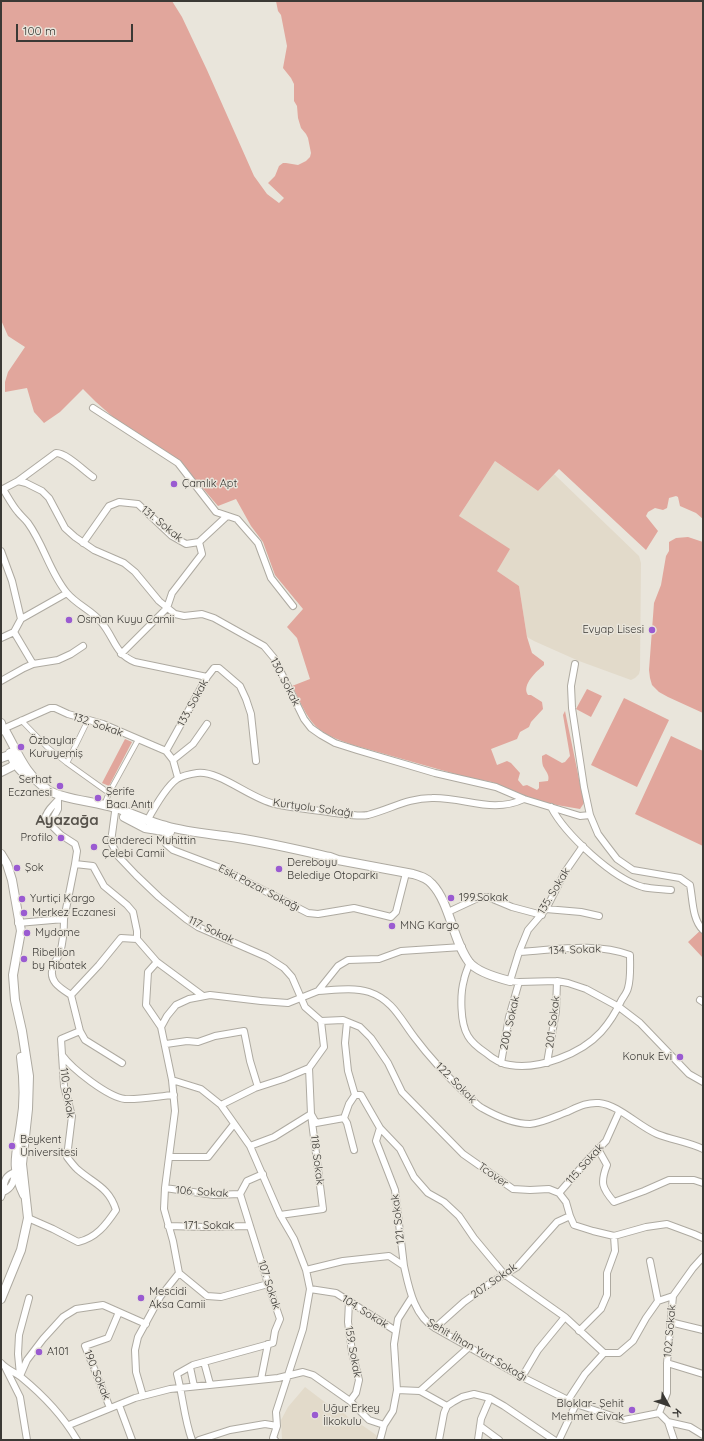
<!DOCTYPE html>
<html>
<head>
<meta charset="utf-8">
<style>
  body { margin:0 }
  #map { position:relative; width:704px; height:1441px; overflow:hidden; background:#e9e5db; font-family:Quicksand,sans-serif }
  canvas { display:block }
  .frame { position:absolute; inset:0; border:2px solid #3b3935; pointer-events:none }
  .north { position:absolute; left:648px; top:1385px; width:40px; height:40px; -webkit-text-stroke:3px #e9e5db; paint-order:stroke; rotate:130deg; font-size:11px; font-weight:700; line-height:16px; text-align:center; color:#3b3935 }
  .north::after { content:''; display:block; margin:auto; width:14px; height:18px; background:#3b3935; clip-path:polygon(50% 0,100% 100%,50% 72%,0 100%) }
  .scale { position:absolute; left:16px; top:24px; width:117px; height:18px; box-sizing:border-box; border:2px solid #3b3935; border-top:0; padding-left:5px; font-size:12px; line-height:14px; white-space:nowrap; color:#3b3935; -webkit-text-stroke:3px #e9e5db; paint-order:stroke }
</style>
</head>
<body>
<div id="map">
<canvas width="704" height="1441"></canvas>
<div class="frame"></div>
<div class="north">K</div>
<div class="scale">100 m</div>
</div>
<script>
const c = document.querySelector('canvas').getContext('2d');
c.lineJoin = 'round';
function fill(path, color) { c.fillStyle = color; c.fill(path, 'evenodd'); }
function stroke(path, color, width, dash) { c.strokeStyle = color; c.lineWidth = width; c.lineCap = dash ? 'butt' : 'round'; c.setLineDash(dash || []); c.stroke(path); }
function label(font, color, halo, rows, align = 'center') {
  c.font = font + ' Quicksand,sans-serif'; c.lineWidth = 3; c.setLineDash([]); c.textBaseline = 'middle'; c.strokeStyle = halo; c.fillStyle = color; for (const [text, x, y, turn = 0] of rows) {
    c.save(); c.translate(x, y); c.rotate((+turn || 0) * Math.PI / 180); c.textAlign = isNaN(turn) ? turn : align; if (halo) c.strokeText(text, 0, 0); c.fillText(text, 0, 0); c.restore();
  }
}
fill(new Path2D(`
  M 495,461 L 538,491 L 554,474 L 639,556 L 641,563 L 640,670 L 639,674 L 635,678 L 631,680 L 579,661 L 534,641 L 527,637 L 519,586 L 497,571 L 459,516 Z
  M 305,1387 L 330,1406 L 333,1406 L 342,1411 L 353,1422 L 359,1423 L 379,1437 L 379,1440 L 282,1440 L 281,1420 L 288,1407 Z`), '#e2daca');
fill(new Path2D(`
  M 1,1 L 172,1 L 182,17 L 207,70 L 254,176 L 267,194 L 279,203 L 284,198 L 268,183 L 275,176 L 279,166 L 283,163 L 286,163 L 298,165 L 306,161 L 310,157 L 311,153 L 308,138 L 306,134 L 301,128 L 298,118 L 297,106 L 294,101 L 294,84 L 291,78 L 283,68 L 287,46 L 281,15 L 278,11 L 276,1 L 703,1 L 703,519 L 696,513 L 680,506 L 678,497 L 676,496 L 669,498 L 667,508 L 663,510 L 655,508 L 648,512 L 646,516 L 658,531 L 646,550 L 559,469 L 538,491 L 495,461 L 459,516 L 510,549 L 497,571 L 519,586 L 527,637 L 532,653 L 544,662 L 544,665 C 537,671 521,685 528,695 L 531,695 L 542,702 L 543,709 L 531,722 L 529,727 L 520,732 L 517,739 L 491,749 L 497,765 L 507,761 L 511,763 L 520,773 L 518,780 L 523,786 L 527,785 L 537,790 L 539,788 L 539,782 L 548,781 C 550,775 546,772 543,766 C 542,763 542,759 542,756 L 546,754 L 562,763 L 565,762 L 570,756 L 563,715 L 565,711 L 584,803 L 580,809 L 551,804 L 522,796 L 492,782 L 466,777 L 353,745 C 339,740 321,734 312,722 C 304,712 298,697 292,686 L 310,679 L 297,638 L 287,627 L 303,609 L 275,575 L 263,542 L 251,526 L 236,499 L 218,506 L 182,464 L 113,417 L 96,402 L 83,389 L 60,412 L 44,423 L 34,412 L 27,388 L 5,392 L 5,382 L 8,372 L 25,347 L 8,336 L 1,320 Z
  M 688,537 L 703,542 L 703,713 L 668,697 L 659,692 L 652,685 L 650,678 L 649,670 L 654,603 L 661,585 L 666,556 L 669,551 L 669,542 L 676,538 Z
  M 587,689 L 602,696 L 591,717 L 576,709 Z
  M 624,698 L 669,720 L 637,787 L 591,765 Z
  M 671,736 L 703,751 L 703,846 L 635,814 Z
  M 125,739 L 132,742 L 109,786 L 102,783 Z
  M 703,928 L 703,958 L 688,942 Z`), '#e1a69c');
const pedestrian = new Path2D(`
  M 21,720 L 47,747 L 67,763 L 109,793
  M 67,763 L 88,720
  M 104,805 L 109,793 L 138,740`);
const minor = new Path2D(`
  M 93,408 L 178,463 L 216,512 L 237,519 L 258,543 L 271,578 L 293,606
  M 18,481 L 26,483 L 42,491 L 49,498 L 65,528 L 75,537 L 94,550 L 124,563 L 135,572 L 159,601 L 175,614 L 184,616 L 202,614 L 214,618 L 264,646 L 274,658 L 304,719 L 311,728 L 321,735 L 335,743 L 357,750 L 435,773 L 496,787 L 524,799 L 580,816 L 590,815 L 584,787 L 572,708 L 571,686 L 575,664
  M 3,489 C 8,497 12,505 18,512 C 21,516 25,519 28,523 C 44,545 50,573 67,593 C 77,605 93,611 102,623 C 115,639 115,654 135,662 L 207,677
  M 1,490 L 18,481 L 56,453 C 67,453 84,471 93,477
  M 83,543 L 109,506 L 119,502 L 138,504 L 172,536 L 186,544 L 199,542 L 227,516
  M 1,551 L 12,581 L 21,619
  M 14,632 L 33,664
  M 1,638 L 14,632 L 21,619 L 67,593
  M 121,654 L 167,608 L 172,593 L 202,554 L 199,542
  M 1,681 L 24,668 L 33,664 L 58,660 L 71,654 L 83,646
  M 3,729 L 50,708 L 55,708 L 68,714 L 103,724 L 166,751 L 173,760 L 178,778
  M 166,751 L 207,677 L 214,668 L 219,668 L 240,686 L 246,699 L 251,714 L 256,761
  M 173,760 L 193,744 L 207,724
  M 58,800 C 53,806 46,811 45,819 L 61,835 L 75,844 L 77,851 L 75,864 L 93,866 L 104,886 L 127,905 L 133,912 L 137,931 L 137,939
  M 551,807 C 565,834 613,879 643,887 C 652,889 662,889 671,890
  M 115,812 L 111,842 L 118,856 L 136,875 L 159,897 L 186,919 L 198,927 L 267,957 L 284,968 L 292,977 L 305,1007 L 321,1021 L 324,1047 L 309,1068 L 283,1079 L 255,1088 L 221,1105
  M 590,815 L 598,834 L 607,846 L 617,859 L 633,870 L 680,878 L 690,885 C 693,900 692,919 703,930
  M 147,821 C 153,810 167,786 177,779 C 182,776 190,774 197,773 C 219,770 251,799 275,804 C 294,808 315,810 335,813 C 345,814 358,817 368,815 C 391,809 408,798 432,798 C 465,797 492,814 524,799
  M 50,824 L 58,809 L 58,800
  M 167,832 L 166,844 L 173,850 L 218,867 L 308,913 L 318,914 L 354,908 L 391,917 L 396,912 L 406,873
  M 583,846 L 565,872 L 546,909 L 528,930 L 519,952 L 510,981 L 519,982 L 557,981 L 568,983 L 586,989 L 619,1007 L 640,1023 L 689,1074 L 703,1082
  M 546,909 L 581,912 L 599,916
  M 448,912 L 478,898 L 488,897 L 512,907 L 542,915
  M 18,923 L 64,919 L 75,864
  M 137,939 L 157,962 L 203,996
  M 157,962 L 148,972 L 146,1005 L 161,1027
  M 470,962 C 468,968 465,974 464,980 C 460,994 460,1023 468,1036 C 472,1043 480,1049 486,1053 C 493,1059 500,1064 510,1065 C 539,1070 581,1054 601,1032 C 609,1023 616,1012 621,1001 C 623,997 627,993 628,988 C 631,978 630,965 630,955 C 594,942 556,950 519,952
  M 318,991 C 335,990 353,987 369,992 C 393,1000 401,1020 415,1038 C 430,1058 448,1077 466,1094 C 471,1098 476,1105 482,1108 C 496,1116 514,1124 530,1124 C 542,1123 556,1116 567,1112 C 578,1107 587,1102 599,1103 C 619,1105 638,1126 657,1134 C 672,1140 688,1142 703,1149
  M 71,995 L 99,965 L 121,938 L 137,939
  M 700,1000 L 703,1002
  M 321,1021 L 343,1020 L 360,1027 L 371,1038 L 388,1063 L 402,1092 L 463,1154 L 513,1189 L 530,1190 L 549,1189 L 559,1193 L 566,1202 L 570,1216 L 574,1225 L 593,1231 L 614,1236 L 646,1227 L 667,1224 L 694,1234 L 703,1238
  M 347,1022 L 345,1043 L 348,1071 L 355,1095
  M 80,1031 L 85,1040 L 122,1063
  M 166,1044 L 187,1041 L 198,1042 L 215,1036 L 244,1031 L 250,1061 L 258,1087
  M 62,1055 C 72,1069 108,1097 125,1099 C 138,1100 160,1096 174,1095
  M 501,1063 L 509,1017 L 519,982
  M 547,1063 L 556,1011 L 557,981
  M 172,1080 L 201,1089 L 221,1105 L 250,1146 L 280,1215 L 294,1239 L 306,1270 L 310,1289 L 303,1329 L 276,1412 L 277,1426 L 273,1438 L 275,1440
  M 344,1118 L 347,1123 L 354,1150
  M 380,1128 L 376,1141 L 395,1190 L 404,1266
  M 250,1146 L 274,1137 L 311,1114 L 316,1123 L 344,1118 L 349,1104 L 355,1095 L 361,1095 L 380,1128 L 400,1149 L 414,1177 L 428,1193 L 444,1202 L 459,1216 L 474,1238 L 504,1274 L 565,1317 L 604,1353 L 619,1353 L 633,1341 L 646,1318 L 658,1301 L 673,1296
  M 598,1149 L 607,1165 C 600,1183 602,1188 614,1202 L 644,1191 L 669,1180 L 694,1180 L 703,1183
  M 169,1157 L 208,1157 L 234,1124
  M 165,1188 L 214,1195 L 240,1194
  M 559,1193 L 586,1162 L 606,1141 L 619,1112
  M 1,1197 C 6,1185 1,1177 15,1172 C 14,1182 12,1188 3,1192
  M 280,1215 L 323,1209 L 311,1114 L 309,1068
  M 28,1218 L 53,1229 L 78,1242 C 96,1238 106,1225 116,1210 C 109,1187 94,1184 77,1169 C 74,1166 70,1161 67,1157 L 72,1116 L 64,1086 L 61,1039 L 80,1031 L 71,995 C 60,988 48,981 53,967 C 54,962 58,958 60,953 C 63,942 64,930 64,919
  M 168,1226 L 205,1227 L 250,1226
  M 650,1261 L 658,1301
  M 306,1270 L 343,1261 L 389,1256 L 404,1266 C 409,1288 414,1316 435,1328 L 522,1377 L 576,1404 L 624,1420 L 659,1413
  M 179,1273 L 207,1296 L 221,1297 L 268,1284
  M 310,1289 L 336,1293 L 396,1331
  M 349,1302 L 348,1322 L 352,1352 L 359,1380 L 356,1393 L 350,1401
  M 670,1322 L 703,1330
  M 435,1328 L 464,1302 L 492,1282 L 517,1267 L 557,1222 L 570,1216
  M 579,1331 L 601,1309 L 607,1295 L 607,1273 L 615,1251 L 614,1236
  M 204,1362 L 210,1384
  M 1,1363 C 7,1370 15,1372 21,1377 C 43,1395 63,1416 77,1440
  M 667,1363 L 703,1374
  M 190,1367 L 194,1386
  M 6,1369 L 20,1397 L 27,1440
  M 20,1375 L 18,1354 L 19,1335 L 29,1298
  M 20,1376 L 27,1360 L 43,1339 L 63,1317 L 76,1309 L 103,1305 L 146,1324
  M 522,1377 L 538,1350 L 565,1317
  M 261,1379 L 268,1344
  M 397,1390 L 420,1391 L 447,1406
  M 420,1391 L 468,1348
  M 143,1396 L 136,1372 L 135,1350 L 138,1337 L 160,1297 L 179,1273 L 173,1241 L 164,1209 L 165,1188 L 175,1111 L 172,1080 L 161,1027 L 167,1016 L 176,1005 L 189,999 L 210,995 L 261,1001 L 288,1003 L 318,991 L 338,966 L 348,960 L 379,959 L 401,951 L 462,947
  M 568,1400 L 585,1374 L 604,1353
  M 119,1405 L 132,1440
  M 110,1408 L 85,1346 L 108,1338 L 119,1312
  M 659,1413 L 667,1393 L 667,1363 L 673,1296 L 693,1268 L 703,1257
  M 659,1413 L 668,1422 L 674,1440
  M 668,1422 L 690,1427 L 703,1435
  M 69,1425 L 135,1398 L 170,1389 L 278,1378 L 303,1372 L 313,1375 L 350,1401 L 369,1420 L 384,1425
  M 480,1426 L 499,1440
  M 192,1440 C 184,1419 183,1396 177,1374 L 193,1365 L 273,1343 L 275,1331 L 280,1319 L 268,1284 L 240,1194 L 247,1181 L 263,1174
  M 199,1440 L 230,1430 L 265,1424 L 277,1426
  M 380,1440 L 384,1425 L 393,1411 L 397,1390 L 394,1344 L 398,1319 L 412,1297
  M 439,1440 L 444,1413 L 447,1406 L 453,1402 L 462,1397 L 474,1394 L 490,1398 L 504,1406 L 554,1440
  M 478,1440 L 481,1419 L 490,1398
  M 559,1440 L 576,1404`);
const tertiary = new Path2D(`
  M 1,723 L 3,730 L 6,732 C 19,755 25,774 48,790 C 61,799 98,802 115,808 C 133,813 148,822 166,826 C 190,833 214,834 238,838 C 269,843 299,850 330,857 L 338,860 L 413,874 C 420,876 427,878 432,884 C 450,903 453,941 469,962 C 477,972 498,978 510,981
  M 10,753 L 15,764 L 26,776
  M 1,758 L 15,753
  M 1,772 L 11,767 L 19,761
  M 124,817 L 145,828 L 170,832
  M 1,854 L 7,864 L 12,880 L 21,931 L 13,975 L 15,1000 L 22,1031 L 29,1076 L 28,1109 L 22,1164 L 28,1218 L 21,1250 L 1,1299
  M 21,1057 C 24,1079 25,1101 21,1123 C 17,1153 10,1166 24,1195`);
stroke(pedestrian, '#aeaaa1', 6);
stroke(minor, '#aeaaa1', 8);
stroke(tertiary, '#aeaaa1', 10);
stroke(pedestrian, '#fff', 4.5);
stroke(minor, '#fff', 6);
stroke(tertiary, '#fff', 8);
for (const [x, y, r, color] of [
  [174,484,4,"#9a5bd1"],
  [69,620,4,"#9a5bd1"],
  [652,630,4,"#9a5bd1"],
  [21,747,4,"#9a5bd1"],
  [60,786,4,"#9a5bd1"],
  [98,798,4,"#9a5bd1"],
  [61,838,4,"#9a5bd1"],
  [94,847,4,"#9a5bd1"],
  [17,868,4,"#9a5bd1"],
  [279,869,4,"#9a5bd1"],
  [451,898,4,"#9a5bd1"],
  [22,899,4,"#9a5bd1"],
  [24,913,4,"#9a5bd1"],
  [392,926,4,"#9a5bd1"],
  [27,933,4,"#9a5bd1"],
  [24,959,4,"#9a5bd1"],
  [680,1057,4,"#9a5bd1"],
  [12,1146,4,"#9a5bd1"],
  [141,1298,4,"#9a5bd1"],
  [39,1352,4,"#9a5bd1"],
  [632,1410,4,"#9a5bd1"],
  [315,1415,4,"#9a5bd1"]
]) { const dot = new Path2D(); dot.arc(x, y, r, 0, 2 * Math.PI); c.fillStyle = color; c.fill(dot); stroke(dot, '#e9e5db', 1.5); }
label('11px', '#3b3935', '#e9e5db', [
  ["Çamlık Apt",182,484],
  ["Osman Kuyu Camii",77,620],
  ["Evyap Lisesi",644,630,"right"],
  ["Özbaylar",29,741],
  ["Kuruyemiş",29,754],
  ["Serhat",52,780,"right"],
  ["Eczanesi",52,793,"right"],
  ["Şerife",106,792],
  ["Bacı Anıtı",106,805],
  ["Profilo",53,838,"right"],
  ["Cendereci Muhittin",102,841],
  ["Çelebi Camii",102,854],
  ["Dereboyu",287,863],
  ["Belediye Otoparkı",287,876],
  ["Şok",25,868],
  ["199.Sokak",459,898],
  ["Yurtiçi Kargo",30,899],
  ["Merkez Eczanesi",32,913],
  ["MNG Kargo",400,926],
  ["Mydome",35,933],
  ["Ribellion",32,953],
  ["by Ribatek",32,966],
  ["Konuk Evi",672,1057,"right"],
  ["Beykent",20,1140],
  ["Üniversitesi",20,1153],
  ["Mescidi",149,1292],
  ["Aksa Camii",149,1305],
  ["A101",47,1352],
  ["Bloklar- Şehit",624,1404,"right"],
  ["Mehmet Civak",624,1417,"right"],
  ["Uğur Erkey",323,1409],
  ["İlkokulu",323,1422]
], 'left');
label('11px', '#3b3935', '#e9e5db', [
  ["131. Sokak",162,524,39],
  ["130. Sokak",285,682,63],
  ["133. Sokak",193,703,-61],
  ["132. Sokak",98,725,19],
  ["Kurtyolu Sokağı",313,808,8],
  ["Eski Pazar Sokağı",259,888,27],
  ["135. Sokak",554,891,-59],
  ["117. Sokak",211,930,26],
  ["134. Sokak",575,950,-2],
  ["201. Sokak",553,1022,-83],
  ["200. Sokak",510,1023,-77],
  ["122. Sokak",456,1083,45],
  ["110. Sokak",67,1093,82],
  ["118. Sokak",317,1160,83],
  ["115. Sokak",585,1164,-48],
  ["Tcover",493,1175,35],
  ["106. Sokak",202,1192,4],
  ["121. Sokak",398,1219,-97],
  ["171. Sokak",209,1226],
  ["207. Sokak",494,1281,-35],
  ["107. Sokak",269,1285,72],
  ["104. Sokak",365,1312,32],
  ["102. Sokak",670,1331,-85],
  ["Şehit İlhan Yurt Sokağı",477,1350,30],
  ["159. Sokak",353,1352,80],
  ["190. Sokak",97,1375,68]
]);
label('bold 15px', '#57534c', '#e9e5db', [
  ["Ayazağa",67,820]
]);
</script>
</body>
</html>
